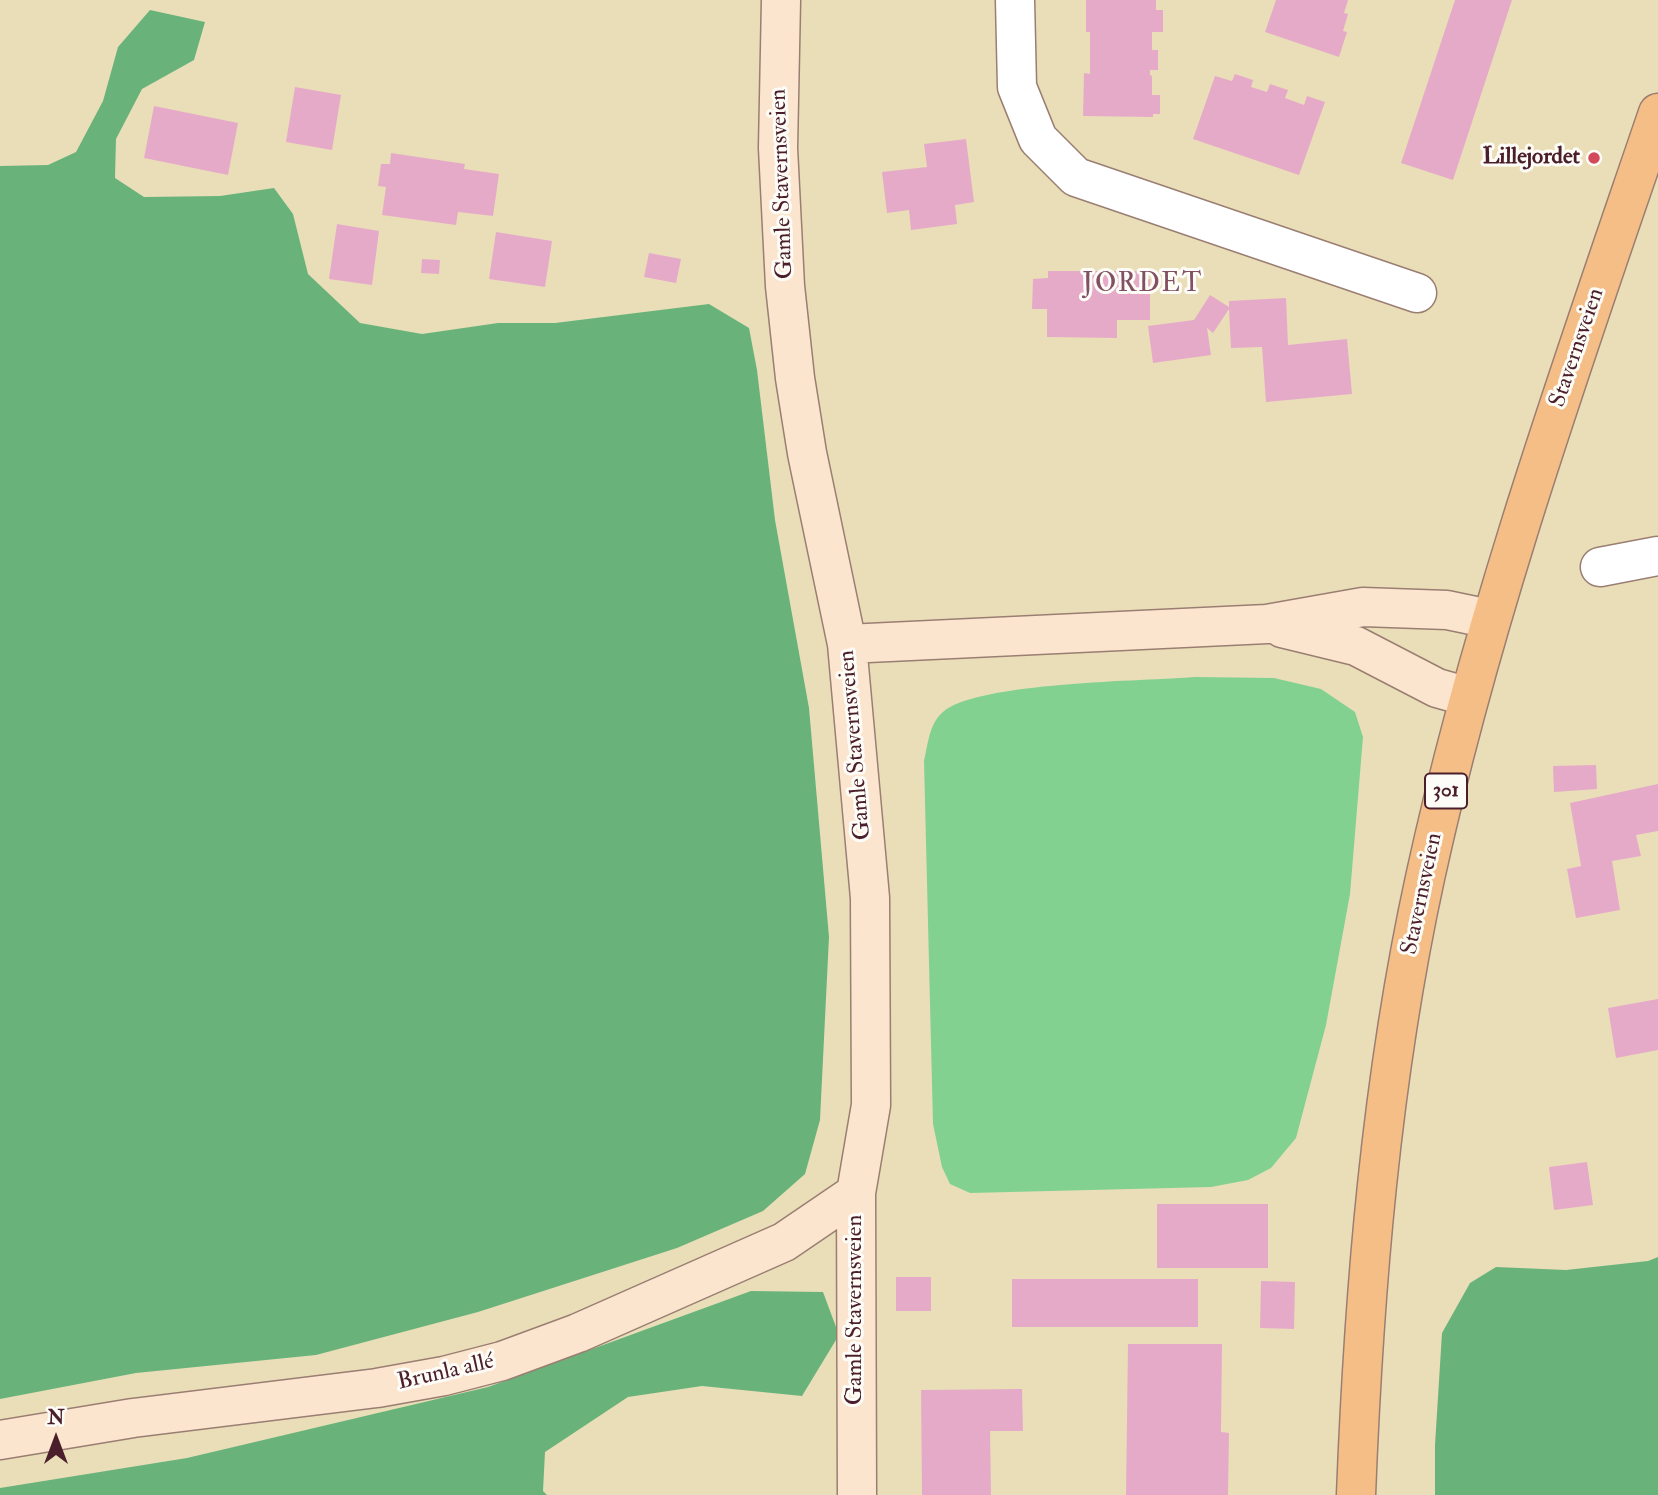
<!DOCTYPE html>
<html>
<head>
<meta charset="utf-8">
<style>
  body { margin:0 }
  #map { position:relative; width:1658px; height:1495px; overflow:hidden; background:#eadeb9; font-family:"IM FELL Double Pica",serif }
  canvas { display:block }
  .north { position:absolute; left:21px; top:1404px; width:70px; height:70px; -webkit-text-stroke:5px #fdfcf7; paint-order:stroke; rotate:0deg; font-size:19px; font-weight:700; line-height:28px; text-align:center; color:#4a1f2b }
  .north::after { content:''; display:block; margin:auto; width:24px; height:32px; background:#4a1f2b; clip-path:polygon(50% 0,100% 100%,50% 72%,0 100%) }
</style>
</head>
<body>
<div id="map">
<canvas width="1658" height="1495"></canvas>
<div class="north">N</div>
</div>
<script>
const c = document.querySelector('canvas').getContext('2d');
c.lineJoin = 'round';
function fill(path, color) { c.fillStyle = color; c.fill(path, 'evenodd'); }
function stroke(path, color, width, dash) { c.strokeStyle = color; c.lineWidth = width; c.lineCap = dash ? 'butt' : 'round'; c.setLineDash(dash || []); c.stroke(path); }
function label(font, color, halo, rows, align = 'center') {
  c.font = font + ' "IM FELL Double Pica",serif'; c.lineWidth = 6; c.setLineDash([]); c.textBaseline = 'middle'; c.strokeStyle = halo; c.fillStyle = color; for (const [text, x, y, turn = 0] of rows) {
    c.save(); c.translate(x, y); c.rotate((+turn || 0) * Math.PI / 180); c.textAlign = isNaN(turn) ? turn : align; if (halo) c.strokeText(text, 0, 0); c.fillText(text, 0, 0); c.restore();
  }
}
fill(new Path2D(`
  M 1196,677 L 1274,678 L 1321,689 L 1355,712 L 1363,737 L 1350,894 L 1326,1025 L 1296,1138 L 1271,1168 L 1248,1180 L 1211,1187 L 970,1193 L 950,1184 L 942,1167 L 933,1124 L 924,761 C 928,744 929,724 943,712 C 976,682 1146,681 1196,677 Z`), '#82d191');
fill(new Path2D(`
  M 150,10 L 205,22 L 194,60 L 142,89 L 116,139 L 115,178 L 144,197 L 220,196 L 274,188 L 293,214 L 308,274 L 360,323 L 422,334 L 498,323 L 555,323 L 709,304 L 749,328 L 757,370 L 775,520 L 809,708 L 829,937 L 820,1120 L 805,1174 L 763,1211 L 677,1248 L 478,1312 L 316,1355 L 136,1373 L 0,1399 L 0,166 L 48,165 L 76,152 L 103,101 L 118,47 Z
  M 1658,1257 L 1658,1495 L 1435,1495 L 1435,1445 L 1442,1333 L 1470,1283 L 1496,1267 L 1566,1270 L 1648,1261 Z
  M 751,1291 L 823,1292 L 839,1335 L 802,1396 L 702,1386 L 628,1397 L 545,1452 L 543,1491 L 547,1495 L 0,1495 L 0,1488 L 187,1458 L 488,1387 Z`), '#69b37b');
fill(new Path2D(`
  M 1086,0 L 1156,0 L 1156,10 L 1163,10 L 1163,32 L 1152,32 L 1152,50 L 1158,50 L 1158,70 L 1150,70 L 1150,75 L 1152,76 L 1152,95 L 1160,95 L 1160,114 L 1153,114 L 1153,117 L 1083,116 L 1084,73 L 1090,74 L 1090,32 L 1086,32 Z
  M 1276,0 L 1348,0 L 1344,13 L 1348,14 L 1343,31 L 1347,32 L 1339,57 L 1265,32 Z
  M 1455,0 L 1512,0 L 1453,180 L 1401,163 Z
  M 1235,74 L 1253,80 L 1251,87 L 1267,92 L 1270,84 L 1288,90 L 1285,98 L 1304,105 L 1307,96 L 1325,102 L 1299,175 L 1193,139 L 1215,76 L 1232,81 Z
  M 295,87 L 341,95 L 332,150 L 286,142 Z
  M 154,106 L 238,123 L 228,175 L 144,158 Z
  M 966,139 L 974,202 L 955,205 L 957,224 L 911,230 L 909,210 L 887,213 L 882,172 L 927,167 L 924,144 Z
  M 391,153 L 465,164 L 464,169 L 499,174 L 493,216 L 458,212 L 456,225 L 382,215 L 386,187 L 378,186 L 381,164 L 390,164 Z
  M 337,224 L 379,231 L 372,285 L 329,279 Z
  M 496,232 L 552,241 L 545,287 L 489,279 Z
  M 649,253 L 681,259 L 676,283 L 644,277 Z
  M 422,259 L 440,260 L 439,274 L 421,273 Z
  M 1048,271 L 1140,271 L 1147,279 L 1150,279 L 1150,320 L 1117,320 L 1117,338 L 1047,337 L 1047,309 L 1032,309 L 1033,279 L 1048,278 Z
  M 1210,295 L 1229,307 L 1229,301 L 1286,298 L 1288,345 L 1347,339 L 1352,394 L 1266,402 L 1262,347 L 1231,348 L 1229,309 L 1213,333 L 1207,328 L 1211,355 L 1153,363 L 1148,326 L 1194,320 Z
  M 1596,765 L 1597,789 L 1554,792 L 1553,766 Z
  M 1658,784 L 1658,831 L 1636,835 L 1641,856 L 1612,861 L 1620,910 L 1576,918 L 1567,869 L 1581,866 L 1570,803 Z
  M 1658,999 L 1658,1050 L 1616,1058 L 1608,1008 Z
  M 1587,1162 L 1593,1205 L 1554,1210 L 1549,1167 Z
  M 1157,1204 L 1268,1204 L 1268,1268 L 1157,1268 Z
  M 896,1277 L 931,1277 L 931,1311 L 896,1311 Z
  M 1012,1279 L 1198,1279 L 1198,1327 L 1012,1327 Z
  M 1261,1281 L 1295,1282 L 1294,1329 L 1260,1328 Z
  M 1128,1344 L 1222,1344 L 1221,1432 L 1229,1433 L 1228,1495 L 1126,1495 Z
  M 1022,1389 L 1023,1431 L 990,1431 L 991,1495 L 922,1495 L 921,1390 Z`), '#e6aac9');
const street = new Path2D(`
  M 1015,0 L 1017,87 L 1038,139 L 1076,177 L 1417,293
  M 1600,567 L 1658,556`);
const secondary = new Path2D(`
  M 781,0 L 778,148 L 785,286 L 795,378 L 807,453 L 847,644 L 870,898 L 871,1105 L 856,1193 L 857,1495
  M 1282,628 L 1356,646 L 1437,688 L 1469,697
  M 847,644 L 1267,624 L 1363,607 L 1447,610 L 1490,619
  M 0,1440 L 133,1418 L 377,1388 L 444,1376 L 502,1361 L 578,1333 L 784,1242 L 856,1193`);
const primary = new Path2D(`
  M 1356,1495 C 1364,1289 1381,1080 1425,878 C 1482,617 1572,365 1658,113`);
stroke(street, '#9a7e72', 41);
stroke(secondary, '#9a7e72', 41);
stroke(primary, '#9a7e72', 41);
stroke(street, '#fff', 38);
stroke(secondary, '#fbe5cf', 38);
stroke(primary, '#f6be87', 38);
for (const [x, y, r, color] of [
  [1594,158,7,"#d1495b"]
]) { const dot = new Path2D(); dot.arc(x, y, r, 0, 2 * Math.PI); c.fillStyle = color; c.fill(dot); stroke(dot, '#fdfcf7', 2.5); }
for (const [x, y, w] of [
  [1446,791,42]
]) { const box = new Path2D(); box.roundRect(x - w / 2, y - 17.5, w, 35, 5); c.fillStyle = '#fdfcf7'; c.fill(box); stroke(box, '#4a1f2b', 2); }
label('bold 21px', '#4a1f2b', null, [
  ["301",1446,791]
]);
label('bold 23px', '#4a1f2b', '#fdfcf7', [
  ["Lillejordet",1580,158]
], 'right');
label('23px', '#4a1f2b', '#fdfcf7', [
  ["Gamle Stavernsveien",783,184,-92],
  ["Stavernsveien",1578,348,-71],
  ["Gamle Stavernsveien",856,745,-95],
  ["Stavernsveien",1423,894,-78],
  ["Gamle Stavernsveien",856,1310,-90],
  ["Brunla allé",446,1373,-13]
]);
c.letterSpacing = '2px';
label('26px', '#815062', '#fdfcf7', [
  ["JORDET",1143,285]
]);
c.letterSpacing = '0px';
</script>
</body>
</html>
